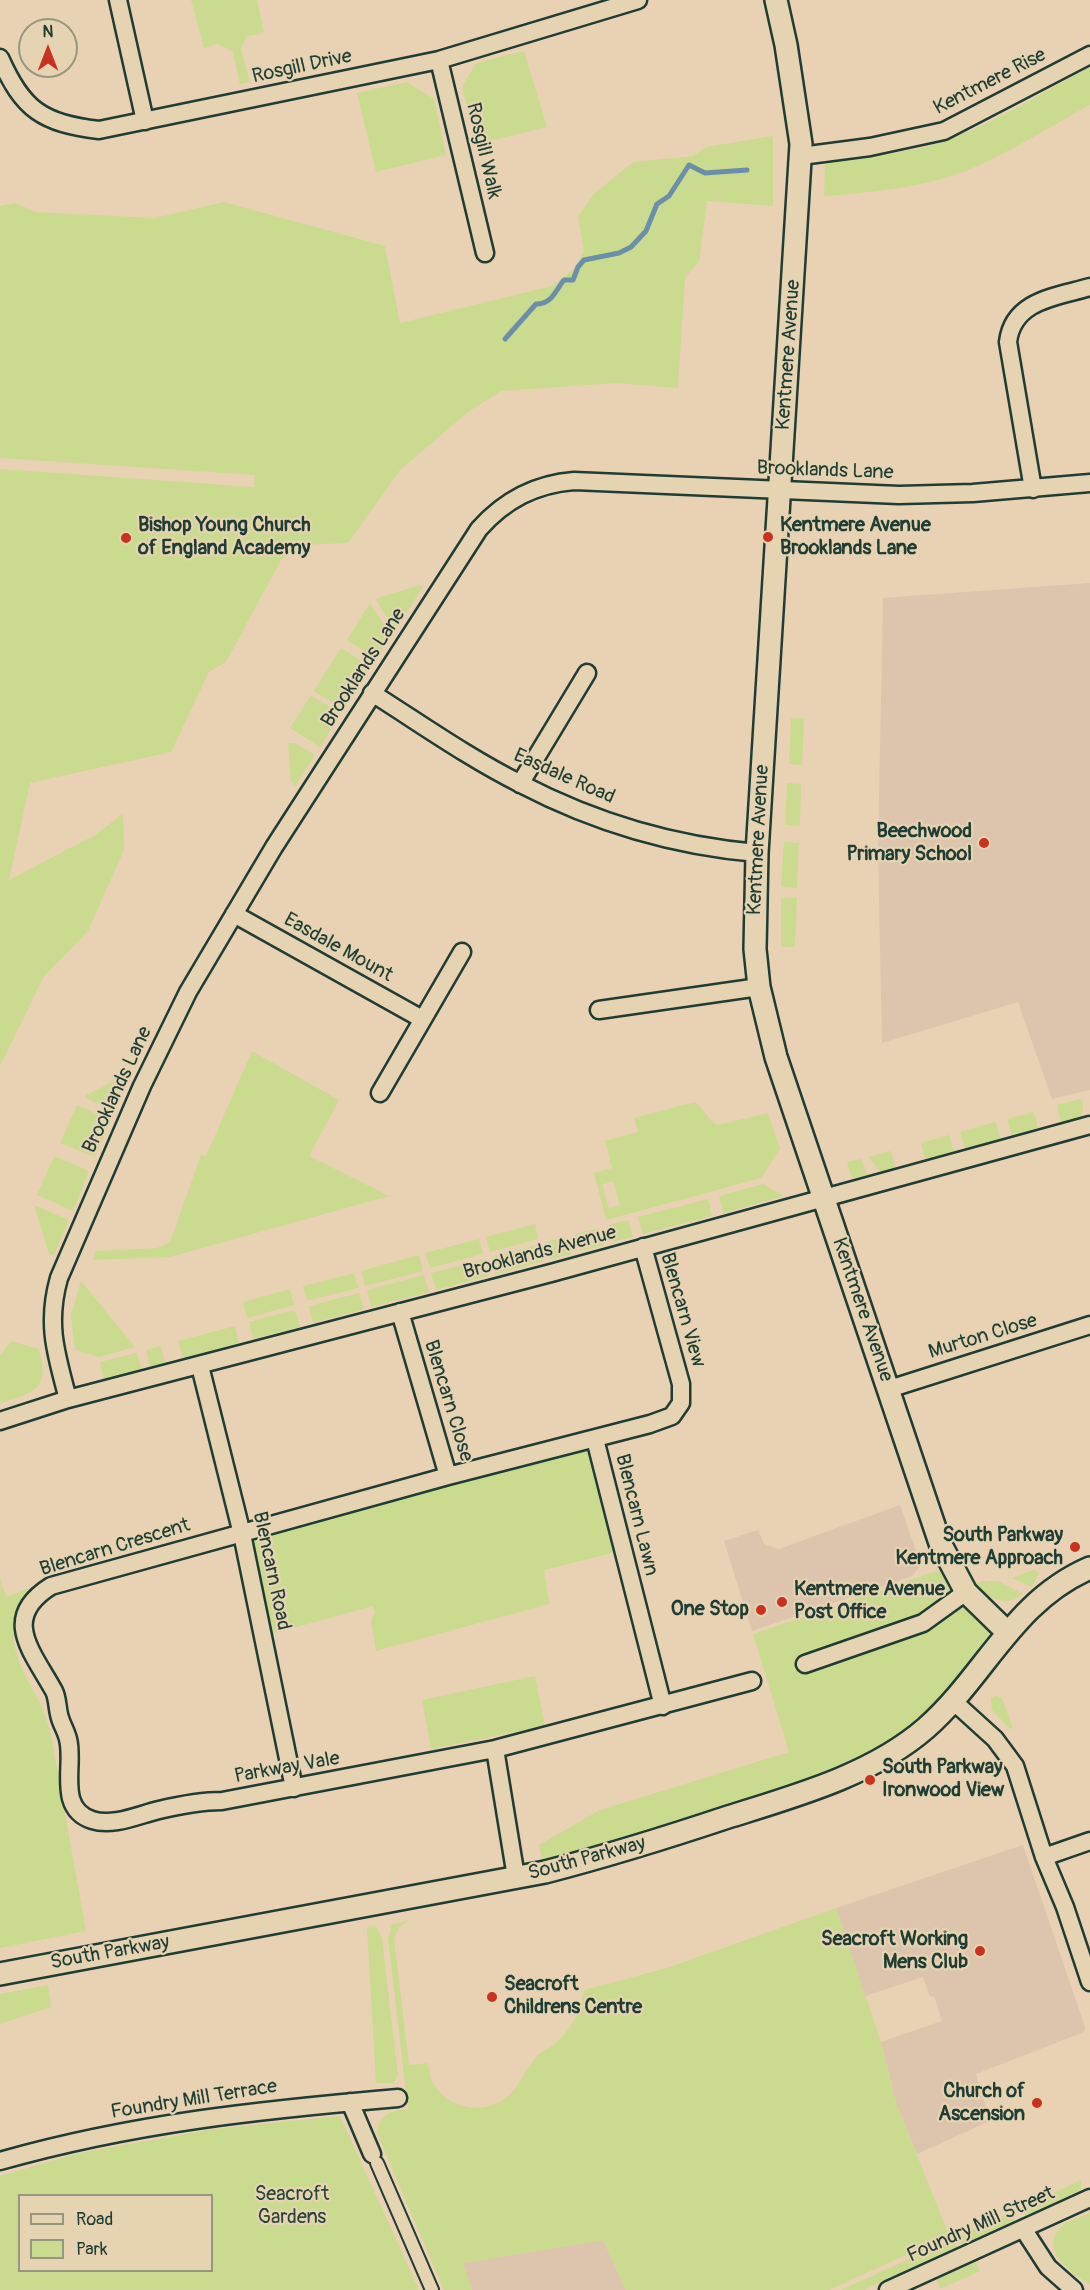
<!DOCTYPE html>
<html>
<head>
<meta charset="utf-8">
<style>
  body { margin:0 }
  #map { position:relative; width:1090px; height:2290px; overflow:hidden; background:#e9d1b4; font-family:Pangolin,sans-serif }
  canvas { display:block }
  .legend { position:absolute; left:18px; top:2194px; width:195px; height:78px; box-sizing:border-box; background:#e5d3b1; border:2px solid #96977f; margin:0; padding:8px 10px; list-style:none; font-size:18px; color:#1f3d34 }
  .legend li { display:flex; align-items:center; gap:12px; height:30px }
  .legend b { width:30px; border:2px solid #96977f }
  .north { position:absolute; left:18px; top:18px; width:60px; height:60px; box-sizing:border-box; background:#e5d3b1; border:2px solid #96977f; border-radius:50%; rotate:0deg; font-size:16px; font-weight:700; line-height:24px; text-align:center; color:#1f3d34 }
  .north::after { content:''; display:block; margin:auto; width:21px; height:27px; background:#c8321e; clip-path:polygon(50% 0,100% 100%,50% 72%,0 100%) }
</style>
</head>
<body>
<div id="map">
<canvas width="1090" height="2290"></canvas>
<ul class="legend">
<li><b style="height:8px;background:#e5d3b1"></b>Road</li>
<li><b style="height:16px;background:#cadb8f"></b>Park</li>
</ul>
<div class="north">N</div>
</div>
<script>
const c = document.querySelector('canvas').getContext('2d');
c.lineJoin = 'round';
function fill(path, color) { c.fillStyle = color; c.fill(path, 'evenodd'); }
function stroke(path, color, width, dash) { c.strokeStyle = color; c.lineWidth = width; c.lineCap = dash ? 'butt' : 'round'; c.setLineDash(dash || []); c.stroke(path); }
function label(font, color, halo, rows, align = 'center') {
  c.font = font + ' Pangolin,sans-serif'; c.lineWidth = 4.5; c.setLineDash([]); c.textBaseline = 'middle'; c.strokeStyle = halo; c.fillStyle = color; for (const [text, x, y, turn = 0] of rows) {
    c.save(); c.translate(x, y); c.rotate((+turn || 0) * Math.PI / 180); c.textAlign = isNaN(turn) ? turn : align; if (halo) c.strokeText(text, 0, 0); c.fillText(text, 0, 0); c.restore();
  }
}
fill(new Path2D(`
  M 1090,583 L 1090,1090 L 1052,1099 L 1018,1002 L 882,1043 L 878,851 L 883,598 Z
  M 900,1505 L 921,1565 L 912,1576 L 752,1631 L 724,1541 L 758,1530 L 764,1544 L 779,1549 Z
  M 1023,1845 L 1085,2027 L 1084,2032 L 976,2074 L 990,2121 L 917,2154 L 896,2103 L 881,2042 L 942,2021 L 934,1996 L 930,1997 L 923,1977 L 865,1996 L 836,1908 Z
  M 603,2240 L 626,2290 L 472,2290 L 462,2263 Z`), '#ddc4ad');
fill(new Path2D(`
  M 191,0 L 257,0 L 264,33 L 247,36 L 241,49 L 250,82 L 240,84 L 233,52 L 218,44 L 204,48 Z
  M 524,51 L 547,127 L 477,144 L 462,87 L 476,63 Z
  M 1090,67 L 1090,105 C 1047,128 1005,156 960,173 C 918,188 869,193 824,196 L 825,163 C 865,156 909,154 947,140 C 997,122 1043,92 1090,67 Z
  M 407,82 L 434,99 L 446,155 L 376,172 L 357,93 Z
  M 773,136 L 773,206 L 707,201 L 699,262 L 685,278 L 678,388 L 617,383 L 501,391 L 468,412 L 400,470 L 348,543 L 302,545 L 281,560 L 226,662 L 209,672 L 171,752 L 30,783 L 9,880 L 95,835 L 123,814 L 124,850 L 88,931 L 44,976 L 0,1066 L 0,469 L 254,487 L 255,475 L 0,458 L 0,206 L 16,203 L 35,212 L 155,218 L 224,202 L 385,246 L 400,323 L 552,286 L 574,269 L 584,252 L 578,216 L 594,194 L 633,162 L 693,156 L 706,147 Z
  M 420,585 L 423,587 L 395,630 L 375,599 Z
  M 370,603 L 391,636 L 376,659 L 347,640 Z
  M 341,648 L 371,667 L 344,710 L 314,691 Z
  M 311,695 L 341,714 L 320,747 L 290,728 Z
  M 791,718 L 804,718 L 802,765 L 789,764 Z
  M 288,743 L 295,743 L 315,755 L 295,786 L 291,781 Z
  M 787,783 L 801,784 L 800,826 L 785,825 Z
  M 784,842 L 799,843 L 797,888 L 781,887 Z
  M 781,898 L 797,898 L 795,947 L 781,947 Z
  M 252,1051 L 339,1100 L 309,1156 L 389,1196 L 170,1257 L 92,1260 L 96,1251 L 157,1248 L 170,1242 L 201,1155 L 206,1156 Z
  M 126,1075 L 129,1077 L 115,1111 L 86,1098 L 86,1095 Z
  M 1080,1099 L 1083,1103 L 1082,1117 L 1061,1123 L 1057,1105 Z
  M 695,1102 C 705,1108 708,1122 718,1125 L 768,1113 L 780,1149 L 761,1178 L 606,1220 L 594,1173 L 612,1168 L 605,1141 L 638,1132 L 634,1118 ZM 613,1181 L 620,1205 L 609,1208 L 602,1185 Z
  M 77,1105 L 111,1120 L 95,1157 L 60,1143 Z
  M 1034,1112 L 1038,1128 L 1012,1136 L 1007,1119 Z
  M 996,1122 L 1000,1139 L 965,1149 L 960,1132 Z
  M 949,1135 L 954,1152 L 925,1159 L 921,1143 Z
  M 891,1151 L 896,1167 L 881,1172 L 868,1157 Z
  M 54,1156 L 89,1171 L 73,1211 L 37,1195 Z
  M 861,1159 L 867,1175 L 852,1178 L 847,1162 Z
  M 763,1184 L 784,1196 L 723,1213 L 719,1196 Z
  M 708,1199 L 712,1216 L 643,1234 L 638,1217 Z
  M 34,1205 L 69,1220 L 54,1255 L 49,1254 Z
  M 628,1220 L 633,1237 L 613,1242 L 609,1225 Z
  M 535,1224 L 538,1239 L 490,1252 L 486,1237 Z
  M 599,1228 L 604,1245 L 580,1251 L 575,1234 Z
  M 567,1237 L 572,1254 L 550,1259 L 545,1242 Z
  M 479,1239 L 483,1254 L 430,1268 L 425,1253 Z
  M 540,1244 L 544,1261 L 496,1274 L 491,1257 Z
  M 419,1255 L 423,1271 L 365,1286 L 361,1271 Z
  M 484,1259 L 489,1276 L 436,1290 L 431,1273 Z
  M 354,1273 L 358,1288 L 307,1301 L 303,1286 Z
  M 424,1275 L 429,1292 L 371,1307 L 367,1290 Z
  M 81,1281 L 135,1347 L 99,1357 L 75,1350 L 71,1315 Z
  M 290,1289 L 294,1305 L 247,1318 L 243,1302 Z
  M 359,1293 L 364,1309 L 313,1323 L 309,1306 Z
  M 295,1310 L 300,1327 L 253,1339 L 249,1322 Z
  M 235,1326 L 239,1343 L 183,1358 L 178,1341 Z
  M 11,1341 L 39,1349 C 50,1390 35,1392 0,1403 L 0,1356 Z
  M 161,1346 L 165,1363 L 150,1367 L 146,1350 Z
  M 137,1353 L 142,1371 L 104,1380 L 100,1362 Z
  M 595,1439 L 624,1550 L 544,1570 L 549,1604 L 376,1651 L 371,1621 L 375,1612 L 373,1606 L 264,1636 L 242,1534 Z
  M 951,1566 L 1007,1632 L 979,1670 L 882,1757 L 545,1872 L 539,1845 L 600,1810 L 789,1752 L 753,1634 Z
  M 1035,1569 L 1039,1573 L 1032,1587 L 1012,1578 Z
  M 0,1578 L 6,1597 L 30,1588 C 0,1636 17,1659 40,1703 C 45,1713 48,1724 51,1735 L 86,1931 L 0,1948 Z
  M 982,1581 L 998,1581 L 1023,1594 C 1005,1609 989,1597 973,1585 Z
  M 535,1676 L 545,1726 L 431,1749 L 422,1700 Z
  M 997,1695 L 1003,1700 L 1013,1728 L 1010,1729 L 992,1710 L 991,1698 Z
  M 836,1908 L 881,2042 L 896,2103 L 949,2235 L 829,2290 L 626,2290 L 603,2240 L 463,2263 L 472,2290 L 444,2290 L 377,2133 C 380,2114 391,2110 408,2109 L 388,1939 L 392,1924 L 410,1920 L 399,1927 L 394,1938 L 409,2065 L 428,2063 C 430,2070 430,2079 434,2085 C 449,2110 486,2115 507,2097 C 520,2086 526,2068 537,2056 C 541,2051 548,2049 553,2045 C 571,2031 580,2013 584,1990 L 667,1968 Z
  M 376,1926 L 382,1939 L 398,2075 L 394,2083 L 376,2083 L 367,1927 Z
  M 48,1985 L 51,2007 L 0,2024 L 0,1994 Z
  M 340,2116 L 419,2290 L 0,2290 L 0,2176 L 79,2153 L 214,2129 ZM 20,2196 L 212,2196 L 212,2270 L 20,2270 Z
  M 1081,2180 L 1081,2191 L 1025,2216 L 1021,2208 Z
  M 1011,2212 L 1015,2221 L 962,2245 L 958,2236 Z
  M 1090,2213 L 1090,2284 C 1072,2275 1038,2249 1061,2227 C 1068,2220 1081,2217 1090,2213 Z
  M 953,2239 L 957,2247 L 864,2290 L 841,2290 Z
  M 976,2262 L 980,2271 L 940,2289 L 936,2280 Z`), '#cadb8f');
stroke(new Path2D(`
  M 505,339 L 536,304 C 552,304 555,291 564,280 L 573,280 L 578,267 L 584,260 L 619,253 L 631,247 L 646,231 L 657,204 L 669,196 L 689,165 L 705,173 L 747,170`), '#6990a8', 5);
const pedestrian = new Path2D(`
  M 377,2163 L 432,2290`);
const minor = new Path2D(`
  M 118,0 L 145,121
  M 0,58 C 23,110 42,123 99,130 L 439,60 L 638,0
  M 439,60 L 485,253
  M 801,156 L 870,147 L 944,131 L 1090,55
  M 1033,489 L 1008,342 C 1013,300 1056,297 1090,287
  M 372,693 C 421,724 469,758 521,784 C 594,822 675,846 757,853
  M 520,784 L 587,673
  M 234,914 L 422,1019
  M 599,1010 L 759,987
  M 380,1093 L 462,952
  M 643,1247 L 681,1384 L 681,1403 L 672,1416 L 650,1424 L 448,1476 L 51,1586 C 0,1618 32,1651 54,1691 C 58,1699 57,1709 60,1718 C 62,1725 66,1731 68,1739 C 75,1765 56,1808 92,1820 C 113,1827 138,1815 159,1810 C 180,1805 201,1801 222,1801 L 495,1749 L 752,1681
  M 400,1312 L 448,1476
  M 200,1366 L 242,1534 L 294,1788
  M 889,1389 L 1090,1325
  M 68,1399 C 56,1354 46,1324 59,1278 L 142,1086 L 188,992 L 274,847 L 479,529 C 505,500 535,484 574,481 L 899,495 L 973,493 L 1090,483
  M 0,1421 L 68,1399 L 551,1273 L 1090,1125
  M 595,1439 L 663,1706
  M 805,1664 L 923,1623 L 966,1592
  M 952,1700 L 995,1739 L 1015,1766 L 1044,1857 L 1065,1907 L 1090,1982
  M 495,1749 L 516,1877
  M 1044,1857 L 1090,1841
  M 350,2102 L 372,2154
  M 0,2161 C 134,2123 260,2110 398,2098
  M 1024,2230 L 1048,2267 L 1074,2290
  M 888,2290 L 1090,2198`);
const tertiary = new Path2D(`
  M 776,0 L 786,45 L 801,144 L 757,853 L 755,949 L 759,987 L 776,1057 L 940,1543 L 966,1592 L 1007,1632
  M 0,1974 L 545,1872 C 607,1856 668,1837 728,1817 C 795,1796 872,1775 926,1728 C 986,1675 1013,1601 1090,1568`);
stroke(pedestrian, '#1f3d34', 16);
stroke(minor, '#1f3d34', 21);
stroke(tertiary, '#1f3d34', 26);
stroke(pedestrian, '#e5d3b1', 12);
stroke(minor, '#e5d3b1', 16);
stroke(tertiary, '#e5d3b1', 21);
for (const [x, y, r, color] of [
  [768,537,6,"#c8321e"],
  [126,538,6,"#c8321e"],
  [984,843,6,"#c8321e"],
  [1075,1547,6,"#c8321e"],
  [782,1602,6,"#c8321e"],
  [761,1610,6,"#c8321e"],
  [870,1780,6,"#c8321e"],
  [980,1951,6,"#c8321e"],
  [492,1997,6,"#c8321e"],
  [1037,2103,6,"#c8321e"]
]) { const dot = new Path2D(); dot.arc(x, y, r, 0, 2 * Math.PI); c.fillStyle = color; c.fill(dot); stroke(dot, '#e5d3b1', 2); }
label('20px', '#1f3d34', '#e5d3b1', [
  ["Rosgill Drive",302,67,-12],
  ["Kentmere Rise",990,82,-27],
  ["Rosgill Walk",483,151,77],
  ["Kentmere Avenue",789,355,-86],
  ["Brooklands Lane",825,471,2],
  ["Brooklands Lane",364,668,-57],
  ["Easdale Road",564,777,24],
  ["Kentmere Avenue",759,840,-87],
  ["Easdale Mount",338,948,29],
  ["Brooklands Lane",118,1090,-65],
  ["Brooklands Avenue",540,1253,-15],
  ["Blencarn View",682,1310,74],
  ["Kentmere Avenue",862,1310,71],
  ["Murton Close",983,1337,-17],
  ["Blencarn Close",448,1401,73],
  ["Blencarn Lawn",636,1515,76],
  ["Blencarn Crescent",115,1548,-17],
  ["Blencarn Road",271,1571,78],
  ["Parkway Vale",287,1768,-10],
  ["South Parkway",587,1859,-15],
  ["South Parkway",110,1953,-10],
  ["Foundry Mill Terrace",194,2100,-9],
  ["Foundry Mill Street",981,2225,-24]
]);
label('bold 20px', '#1f3d34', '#e5d3b1', [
  ["Bishop Young Church",138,526],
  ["of England Academy",138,549],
  ["Kentmere Avenue",780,526],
  ["Brooklands Lane",780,549],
  ["Beechwood",972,832,"right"],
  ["Primary School",972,855,"right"],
  ["South Parkway",1063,1536,"right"],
  ["Kentmere Approach",1063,1559,"right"],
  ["Kentmere Avenue",794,1590],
  ["Post Office",794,1613],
  ["One Stop",749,1610,"right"],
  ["South Parkway",882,1768],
  ["Ironwood View",882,1791],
  ["Seacroft Working",968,1940,"right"],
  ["Mens Club",968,1963,"right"],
  ["Seacroft",504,1985],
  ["Childrens Centre",504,2008],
  ["Church of",1025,2092,"right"],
  ["Ascension",1025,2115,"right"]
], 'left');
label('20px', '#284539', '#e5d3b1', [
  ["Seacroft",292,2195],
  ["Gardens",292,2218]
]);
</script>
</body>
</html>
